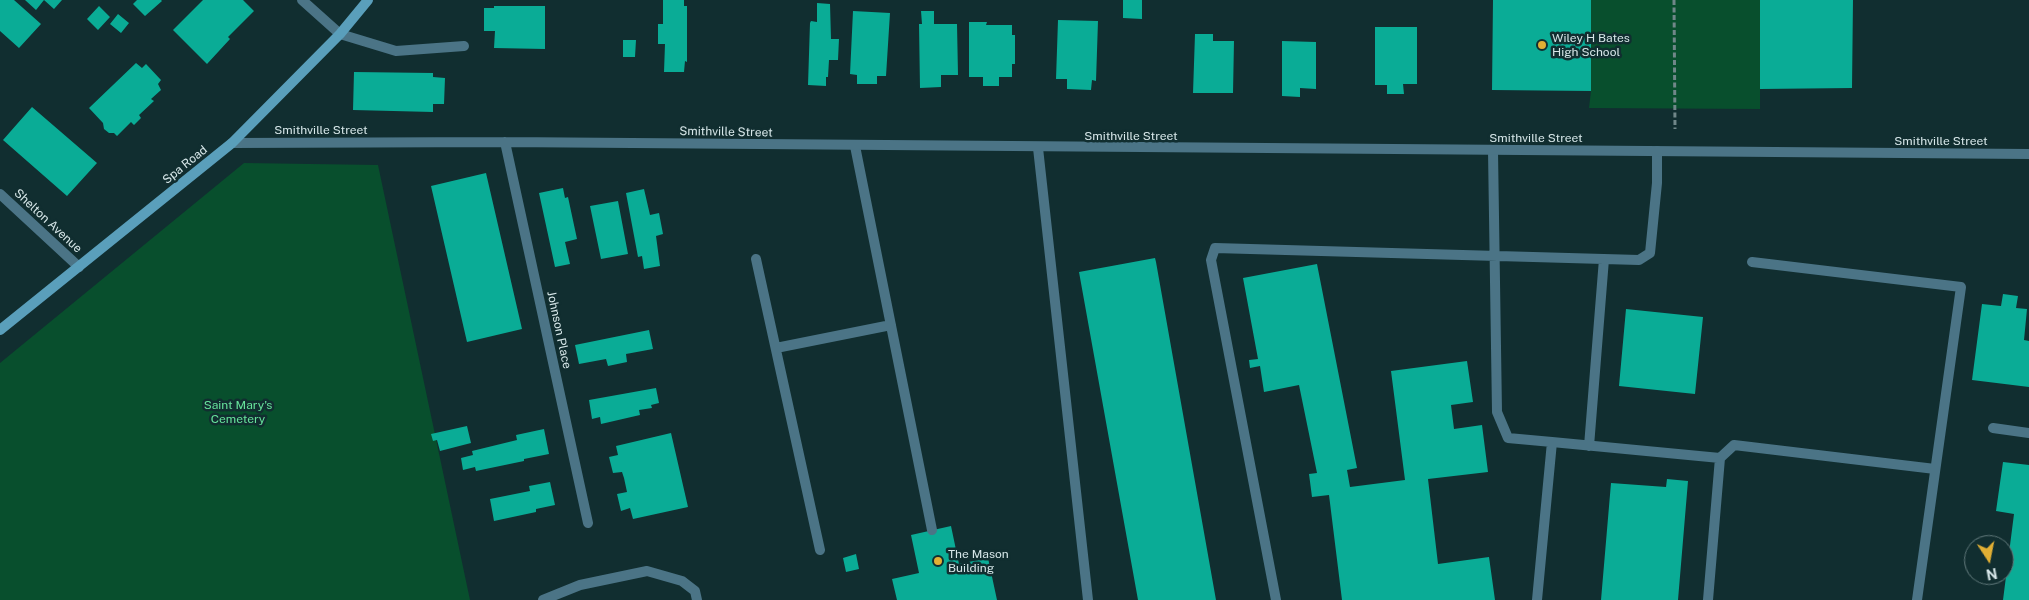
<!DOCTYPE html>
<html>
<head>
<meta charset="utf-8">
<style>
  body { margin:0 }
  #map { position:relative; width:2029px; height:600px; overflow:hidden; background:#112e30; font-family:"Public Sans",sans-serif }
  canvas { display:block }
  .north { position:absolute; left:1964px; top:535px; width:50px; height:50px; box-sizing:border-box; background:#112e30; border:1px solid #60787a; border-radius:50%; rotate:169deg; font-size:14px; font-weight:700; line-height:20px; text-align:center; color:#d7e7e9 }
  .north::after { content:''; display:block; margin:auto; width:18px; height:22px; background:#e1af34; clip-path:polygon(50% 0,100% 100%,50% 72%,0 100%) }
</style>
</head>
<body>
<div id="map">
<canvas width="2029" height="600"></canvas>
<div class="north">N</div>
</div>
<script>
const c = document.querySelector('canvas').getContext('2d');
c.lineJoin = 'round';
function fill(path, color) { c.fillStyle = color; c.fill(path, 'evenodd'); }
function stroke(path, color, width, dash) { c.strokeStyle = color; c.lineWidth = width; c.lineCap = dash ? 'butt' : 'round'; c.setLineDash(dash || []); c.stroke(path); }
function label(font, color, halo, rows, align = 'center') {
  c.font = font + ' "Public Sans",sans-serif'; c.lineWidth = 5; c.setLineDash([]); c.textBaseline = 'middle'; c.strokeStyle = halo; c.fillStyle = color; for (const [text, x, y, turn = 0] of rows) {
    c.save(); c.translate(x, y); c.rotate((+turn || 0) * Math.PI / 180); c.textAlign = isNaN(turn) ? turn : align; if (halo) c.strokeText(text, 0, 0); c.fillText(text, 0, 0); c.restore();
  }
}
fill(new Path2D(`
  M 1591,0 L 1760,0 L 1760,109 L 1589,108 L 1591,91 Z
  M 244,163 L 378,165 L 470,600 L 0,600 L 0,363 Z`), '#084f2d');
fill(new Path2D(`
  M 0,0 L 14,0 L 41,24 L 19,48 L 0,31 Z
  M 25,0 L 62,0 L 54,9 L 44,0 L 36,10 Z
  M 137,0 L 161,0 L 162,1 L 145,16 L 133,4 Z
  M 203,0 L 243,0 L 254,11 L 228,37 L 230,39 L 207,64 L 173,30 Z
  M 663,0 L 684,0 L 684,6 L 687,6 L 687,62 L 685,61 L 684,72 L 664,72 L 665,44 L 658,44 L 658,24 L 663,24 Z
  M 1123,0 L 1142,0 L 1142,19 L 1123,18 Z
  M 1493,0 L 1591,0 L 1591,91 L 1492,90 Z
  M 1760,0 L 1853,0 L 1852,88 L 1760,89 Z
  M 817,3 L 830,4 L 831,39 L 839,39 L 838,60 L 829,60 L 828,77 L 826,77 L 826,86 L 808,85 L 810,23 L 811,21 L 817,22 Z
  M 99,6 L 110,17 L 98,30 L 87,19 Z
  M 494,6 L 545,6 L 545,49 L 494,48 L 495,31 L 484,31 L 484,8 L 494,8 Z
  M 853,11 L 890,13 L 886,76 L 877,76 L 877,84 L 857,84 L 857,75 L 850,74 Z
  M 921,11 L 934,11 L 934,24 L 957,24 L 958,75 L 941,75 L 941,87 L 920,88 L 919,24 L 922,24 Z
  M 118,14 L 129,23 L 121,33 L 110,24 Z
  M 1058,20 L 1098,21 L 1096,81 L 1092,80 L 1091,90 L 1067,89 L 1067,79 L 1056,79 Z
  M 969,22 L 987,22 L 986,25 L 1012,25 L 1012,35 L 1015,35 L 1015,64 L 1012,64 L 1012,77 L 999,77 L 999,86 L 983,86 L 983,77 L 969,77 Z
  M 1375,27 L 1417,27 L 1417,84 L 1403,84 L 1404,94 L 1387,94 L 1387,85 L 1375,85 Z
  M 1195,34 L 1213,34 L 1213,41 L 1234,41 L 1233,93 L 1193,93 Z
  M 623,40 L 636,40 L 635,57 L 623,57 Z
  M 1282,41 L 1316,42 L 1316,89 L 1300,88 L 1300,97 L 1282,96 Z
  M 136,63 L 142,68 L 146,64 L 161,80 L 158,84 L 161,90 L 151,99 L 154,101 L 139,115 L 141,118 L 134,125 L 131,122 L 117,136 L 114,133 L 109,133 L 104,129 L 103,123 L 89,108 Z
  M 354,72 L 433,73 L 433,77 L 445,78 L 444,104 L 433,104 L 433,112 L 353,110 Z
  M 32,107 L 97,163 L 67,196 L 3,140 Z
  M 486,173 L 522,329 L 467,342 L 431,186 Z
  M 563,188 L 565,198 L 568,197 L 577,239 L 565,242 L 570,264 L 555,267 L 539,193 Z
  M 644,189 L 650,215 L 659,213 L 663,234 L 656,236 L 660,266 L 644,269 L 642,256 L 638,257 L 626,193 Z
  M 618,201 L 628,254 L 601,259 L 590,206 Z
  M 1155,258 L 1156,262 L 1216,600 L 1138,600 L 1079,272 Z
  M 1317,264 L 1357,468 L 1347,470 L 1350,487 L 1405,480 L 1391,371 L 1467,361 L 1473,402 L 1451,405 L 1454,429 L 1482,425 L 1488,472 L 1428,479 L 1438,564 L 1489,557 L 1495,600 L 1342,600 L 1329,495 L 1312,497 L 1309,474 L 1317,473 L 1299,385 L 1264,392 L 1260,366 L 1250,368 L 1249,360 L 1258,359 L 1243,278 Z
  M 2003,294 L 2018,296 L 2016,308 L 2027,309 L 2024,340 L 2029,341 L 2029,387 L 1972,380 L 1982,304 L 2001,306 Z
  M 1626,309 L 1703,317 L 1695,394 L 1619,386 Z
  M 649,330 L 653,349 L 626,354 L 627,362 L 608,366 L 606,359 L 579,364 L 575,345 Z
  M 656,388 L 659,403 L 651,405 L 652,408 L 639,410 L 640,415 L 601,424 L 600,417 L 592,419 L 589,400 Z
  M 467,426 L 471,443 L 440,451 L 437,440 L 433,441 L 431,434 Z
  M 544,429 L 549,454 L 524,459 L 524,461 L 476,471 L 475,467 L 463,470 L 461,458 L 473,455 L 472,451 L 517,440 L 516,435 Z
  M 671,433 L 688,507 L 633,519 L 630,508 L 621,511 L 617,494 L 627,492 L 624,478 L 622,472 L 613,473 L 609,457 L 618,455 L 616,446 Z
  M 2003,462 L 2029,465 L 2029,600 L 2003,600 L 2014,514 L 1996,511 Z
  M 1667,479 L 1688,481 L 1678,600 L 1601,600 L 1611,483 L 1666,487 Z
  M 550,482 L 555,505 L 536,509 L 536,512 L 494,521 L 490,499 L 530,491 L 529,486 Z
  M 951,526 L 959,564 L 988,558 L 997,600 L 897,600 L 892,579 L 919,573 L 911,535 Z
  M 856,554 L 859,569 L 846,572 L 843,558 Z`), '#0aac96');
stroke(new Path2D(`
  M 1674,0 L 1675,129`), '#708789', 3, [5, 2.5]);
stroke(new Path2D(`
  M 340,34 L 396,51 L 464,46
  M 855,146 L 932,530
  M 1038,148 L 1088,600
  M 1493,151 L 1497,412 L 1508,438 L 1552,442 L 1537,600
  M 756,259 L 820,550
  M 1752,262 L 1961,287 L 1917,600
  M 776,348 L 891,325
  M 1993,428 L 2029,433
  M 1552,442 L 1720,458 L 1708,600
  M 1589,446 L 1604,259
  M 1720,458 L 1734,445 L 1935,469
  M 543,600 L 580,585 L 647,571 L 682,581 L 695,591 L 697,600
  M 1276,600 L 1211,260 L 1215,248 L 1639,260 L 1650,253 L 1657,183 L 1657,151`), '#4b7486', 10);
stroke(new Path2D(`
  M 302,0 L 340,34
  M 505,142 L 588,523
  M 232,143 L 505,142 L 2029,154
  M 0,194 L 79,267`), '#4b7486', 10);
stroke(new Path2D(`
  M 0,330 L 232,143 L 340,34 L 368,0`), '#5a9fbb', 10);
for (const [x, y, r, color] of [
  [1542,45,5,"#e1af34"],
  [938,561,5,"#e1af34"]
]) { const dot = new Path2D(); dot.arc(x, y, r, 0, 2 * Math.PI); c.fillStyle = color; c.fill(dot); stroke(dot, '#112e30', 2); }
label('12px', '#d7e7e9', '#112e30', [
  ["Wiley H Bates",1552,38],
  ["High School",1552,52],
  ["The Mason",948,554],
  ["Building",948,568]
], 'left');
label('12px', '#d7e7e9', '#112e30', [
  ["Smithville Street",321,130],
  ["Smithville Street",726,132,1],
  ["Smithville Street",1131,136],
  ["Smithville Street",1536,138],
  ["Smithville Street",1941,141],
  ["Spa Road",185,165,-39],
  ["Shelton Avenue",48,221,43],
  ["Johnson Place",559,330,78]
]);
label('12px', '#67e39c', '#112e30', [
  ["Saint Mary's",238,405],
  ["Cemetery",238,419]
]);
</script>
</body>
</html>
